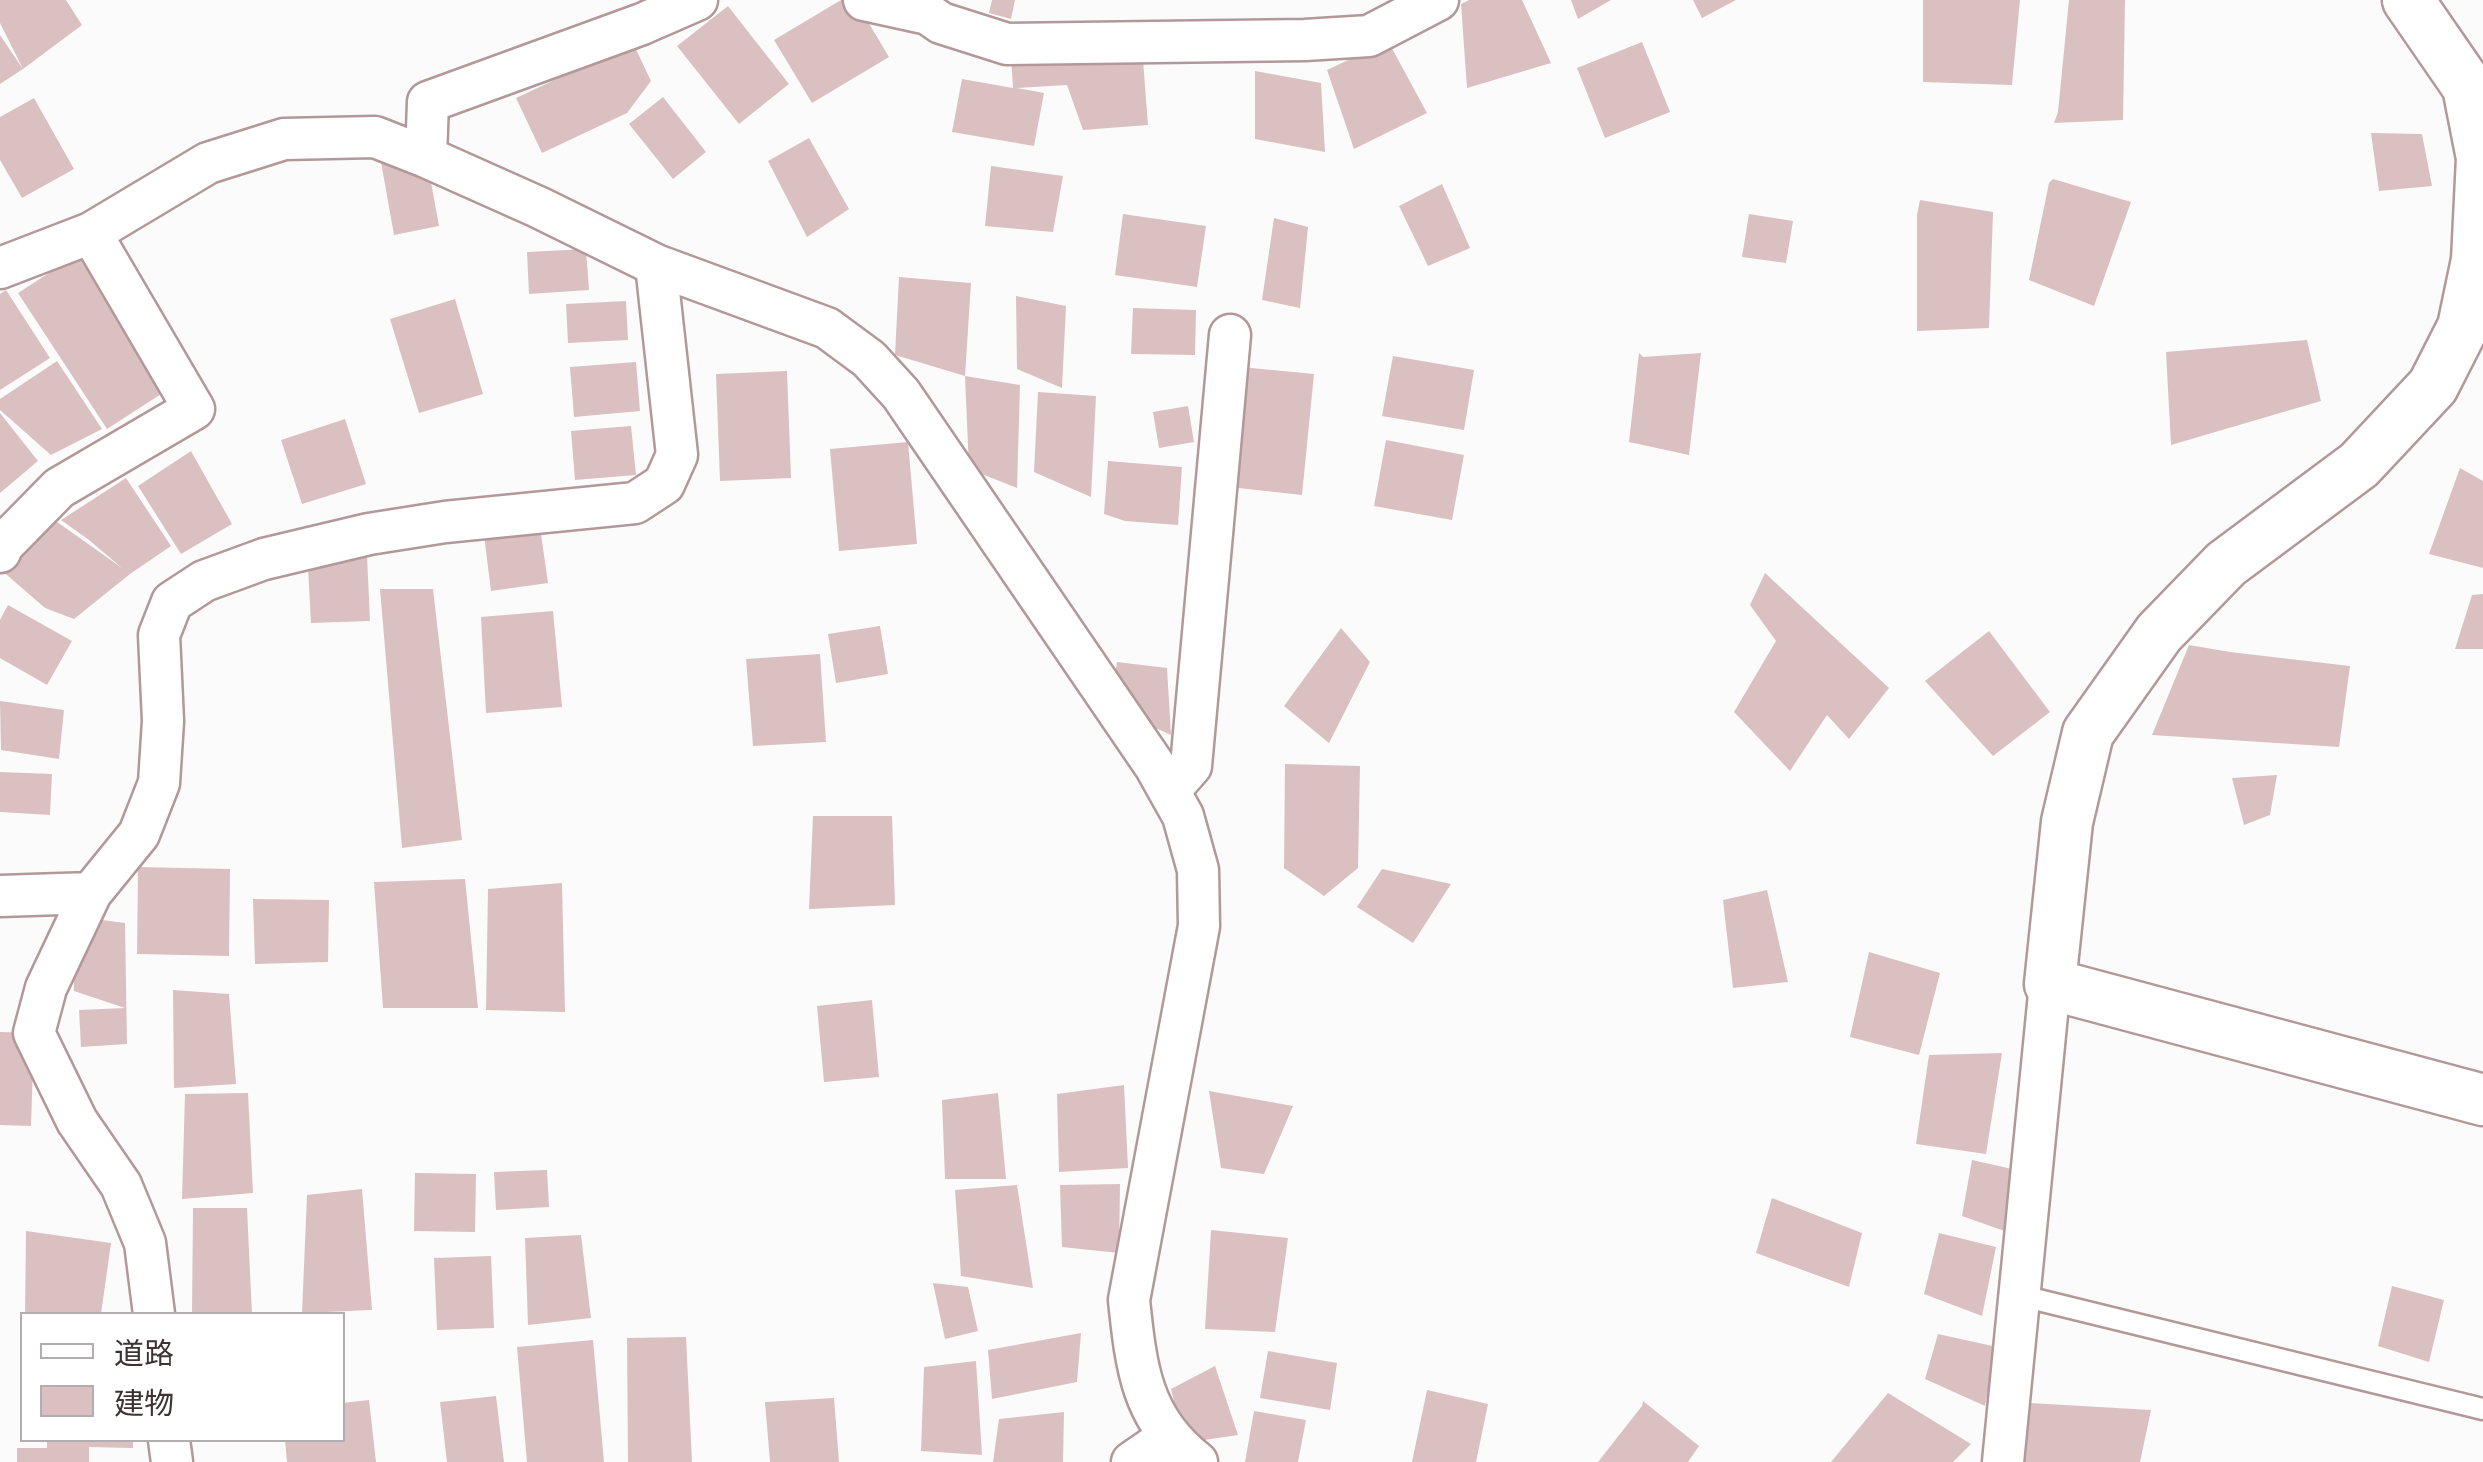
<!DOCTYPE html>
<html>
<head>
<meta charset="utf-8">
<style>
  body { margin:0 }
  #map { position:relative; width:2483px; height:1462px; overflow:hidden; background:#fbfbfb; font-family:"Roboto Condensed","Noto Sans JP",sans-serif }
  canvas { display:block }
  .legend { position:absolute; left:20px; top:1312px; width:325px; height:130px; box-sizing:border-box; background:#fff; border:2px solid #b2adae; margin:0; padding:12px 18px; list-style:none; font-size:30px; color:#3e3334 }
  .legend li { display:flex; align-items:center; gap:20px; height:50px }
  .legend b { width:50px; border:2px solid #b2adae }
</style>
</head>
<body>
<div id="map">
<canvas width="2483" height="1462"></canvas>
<ul class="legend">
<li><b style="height:12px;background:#fff"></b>道路</li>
<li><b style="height:28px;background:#dbc0c2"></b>建物</li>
</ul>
</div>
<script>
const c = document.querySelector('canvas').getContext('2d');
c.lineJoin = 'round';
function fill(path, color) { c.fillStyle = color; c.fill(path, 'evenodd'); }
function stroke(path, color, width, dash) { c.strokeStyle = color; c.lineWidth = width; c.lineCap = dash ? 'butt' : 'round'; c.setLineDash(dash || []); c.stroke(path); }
fill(new Path2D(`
  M 0,0 L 66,0 L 82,25 L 23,69 L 0,23 Z
  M 841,0 L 855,0 L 889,57 L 812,103 L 774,40 Z
  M 992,0 L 1015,0 L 1011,19 L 989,13 Z
  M 1469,0 L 1522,0 L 1551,63 L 1467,88 L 1461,4 Z
  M 1571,0 L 1611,0 L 1578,19 Z
  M 1693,0 L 1736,0 L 1702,18 Z
  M 1923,0 L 2020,0 L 2012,85 L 1923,82 Z
  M 2069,0 L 2125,0 L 2123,120 L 2054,123 L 2058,112 Z
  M 728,6 L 789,84 L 739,124 L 677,46 Z
  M 0,35 L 23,69 L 0,84 Z
  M 1388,41 L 1427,113 L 1354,149 L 1327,70 Z
  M 1642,42 L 1670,112 L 1605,138 L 1577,68 Z
  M 633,43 L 651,81 L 627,113 L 542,153 L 516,98 Z
  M 1142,47 L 1148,125 L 1083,130 L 1067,85 L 1017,88 L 1044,93 L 1034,146 L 952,132 L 962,79 L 1013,88 L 1011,57 Z
  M 1255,71 L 1321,83 L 1325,152 L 1255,139 Z
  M 663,97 L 706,152 L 673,179 L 629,124 Z
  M 34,98 L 74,169 L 22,198 L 0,160 L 0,117 Z
  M 2371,133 L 2422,134 L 2432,186 L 2379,191 Z
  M 809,138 L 849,209 L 807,237 L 768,161 Z
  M 407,157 L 428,166 L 439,226 L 394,235 L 381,162 Z
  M 991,166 L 1063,176 L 1053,232 L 985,226 Z
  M 2053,179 L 2131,202 L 2094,306 L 2029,280 L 2049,183 Z
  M 1442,184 L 1470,248 L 1428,266 L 1399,206 Z
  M 1920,200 L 1993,212 L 1989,328 L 1917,331 L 1917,215 Z
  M 1123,214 L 1206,226 L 1197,287 L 1115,275 Z
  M 1749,214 L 1793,221 L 1786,263 L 1742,257 Z
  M 1274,218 L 1308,227 L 1300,308 L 1262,300 Z
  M 586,249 L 589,290 L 529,294 L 527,252 Z
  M 83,251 L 172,387 L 107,429 L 18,293 Z
  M 899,277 L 971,283 L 965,376 L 895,355 Z
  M 6,290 L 50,358 L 0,390 L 0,294 Z
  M 1016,296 L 1066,306 L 1062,388 L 1017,369 Z
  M 455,299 L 483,394 L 419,413 L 390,319 Z
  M 626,301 L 628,340 L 568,343 L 566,304 Z
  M 1133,308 L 1196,310 L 1195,355 L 1131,354 Z
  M 2307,340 L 2321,401 L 2171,445 L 2166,352 Z
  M 1639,353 L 1643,357 L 1701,353 L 1689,455 L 1629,442 Z
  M 1393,356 L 1474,370 L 1464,430 L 1382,416 Z
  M 57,361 L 102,429 L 51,455 L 0,410 L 0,399 Z
  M 636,362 L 640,411 L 574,417 L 570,367 Z
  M 1241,367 L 1314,374 L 1302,495 L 1229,487 Z
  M 787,371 L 791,478 L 720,481 L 716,374 Z
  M 965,376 L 1020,385 L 1017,488 L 969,469 Z
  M 1038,392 L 1096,396 L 1091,497 L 1034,472 Z
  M 1188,406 L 1194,442 L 1159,448 L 1153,412 Z
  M 0,413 L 38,461 L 0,493 Z
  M 345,419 L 366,484 L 302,504 L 281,440 Z
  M 631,426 L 636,475 L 575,480 L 571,431 Z
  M 1386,440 L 1464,455 L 1452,520 L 1374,506 Z
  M 908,442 L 917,544 L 839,551 L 830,449 Z
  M 191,451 L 232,524 L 181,554 L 138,486 Z
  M 1108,461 L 1182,467 L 1178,525 L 1125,521 L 1104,514 Z
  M 2460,468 L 2483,481 L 2483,568 L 2429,554 Z
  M 126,478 L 171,546 L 130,574 L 74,619 L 45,608 L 0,569 L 53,519 L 122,568 L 89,540 L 61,520 Z
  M 540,527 L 548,583 L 491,591 L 484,535 Z
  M 323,545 L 367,556 L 370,621 L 311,623 L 308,568 L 324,567 Z
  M 1765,573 L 1889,688 L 1849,739 L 1827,715 L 1790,771 L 1734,712 L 1776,641 L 1750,605 Z
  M 380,589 L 433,589 L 462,840 L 402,848 Z
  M 2483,594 L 2483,649 L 2455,649 L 2472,595 Z
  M 8,605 L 72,641 L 47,685 L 0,658 L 0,620 Z
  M 553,611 L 562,707 L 486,713 L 481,617 Z
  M 880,626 L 888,674 L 836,683 L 828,634 Z
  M 1341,628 L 1370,662 L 1329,743 L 1284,706 Z
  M 1989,631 L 2050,712 L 1993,756 L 1925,681 Z
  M 2189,645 L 2230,652 L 2350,666 L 2339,747 L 2152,735 Z
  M 820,654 L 826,742 L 753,746 L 746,659 Z
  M 1117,662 L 1167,668 L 1171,735 L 1125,714 L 1113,689 Z
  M 0,701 L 64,710 L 59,759 L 1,750 Z
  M 1285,764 L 1360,766 L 1358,868 L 1324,896 L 1284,868 Z
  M 0,772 L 52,774 L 50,815 L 0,812 Z
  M 2277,775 L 2270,815 L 2244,825 L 2232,778 Z
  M 813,816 L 892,816 L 895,905 L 809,909 Z
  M 138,867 L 230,869 L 229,956 L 137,954 Z
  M 1382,869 L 1451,884 L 1413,943 L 1357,907 Z
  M 465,879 L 478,1008 L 383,1008 L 374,882 Z
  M 562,883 L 565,1012 L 486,1010 L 488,889 Z
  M 1767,890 L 1788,982 L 1733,988 L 1723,900 Z
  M 253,899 L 329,900 L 328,962 L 255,964 Z
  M 72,916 L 125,923 L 127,1044 L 81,1047 L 79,1010 L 125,1008 L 74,991 Z
  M 1869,952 L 1940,973 L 1919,1055 L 1850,1037 Z
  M 173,990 L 229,994 L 236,1084 L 174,1088 Z
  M 872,1000 L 879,1077 L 824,1082 L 817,1006 Z
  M 0,1032 L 34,1033 L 31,1126 L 0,1125 Z
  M 2002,1053 L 1986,1154 L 1916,1144 L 1929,1055 Z
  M 1124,1085 L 1128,1168 L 1059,1172 L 1057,1094 Z
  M 1209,1091 L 1293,1106 L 1264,1174 L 1221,1168 Z
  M 248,1093 L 253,1193 L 182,1199 L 185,1094 Z
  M 998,1093 L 1006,1179 L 945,1179 L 942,1100 Z
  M 1972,1160 L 2021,1171 L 2010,1233 L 1962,1216 Z
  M 547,1170 L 549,1207 L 496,1210 L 494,1172 Z
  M 415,1173 L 476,1174 L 475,1232 L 414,1231 Z
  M 1120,1184 L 1119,1253 L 1062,1247 L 1060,1185 Z
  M 1017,1185 L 1033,1288 L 961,1276 L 955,1190 Z
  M 362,1189 L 372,1310 L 302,1313 L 307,1195 Z
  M 1772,1198 L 1862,1233 L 1849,1287 L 1756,1253 Z
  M 193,1208 L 247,1208 L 252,1314 L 192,1314 Z
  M 1211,1230 L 1288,1238 L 1275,1332 L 1205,1329 Z
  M 26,1231 L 111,1243 L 101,1314 L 25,1314 Z
  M 1939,1233 L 1996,1247 L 1982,1316 L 1924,1294 Z
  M 581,1235 L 591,1318 L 528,1325 L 525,1238 Z
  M 491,1256 L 494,1328 L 437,1330 L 434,1258 Z
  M 933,1283 L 968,1287 L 978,1331 L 945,1339 Z
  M 2392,1286 L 2444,1300 L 2429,1362 L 2378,1346 Z
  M 1081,1333 L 1077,1382 L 992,1399 L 988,1350 Z
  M 1938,1334 L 1997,1347 L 1985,1406 L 1925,1379 Z
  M 686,1337 L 692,1462 L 628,1462 L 627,1338 Z
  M 593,1340 L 604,1462 L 527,1462 L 517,1347 Z
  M 1268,1351 L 1337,1363 L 1330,1410 L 1260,1398 Z
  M 976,1361 L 982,1455 L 921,1451 L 924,1367 Z
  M 1215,1366 L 1238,1435 L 1184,1443 L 1171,1389 Z
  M 1427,1390 L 1488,1404 L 1476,1462 L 1412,1462 Z
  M 1888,1393 L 1971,1444 L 1953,1462 L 1831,1462 Z
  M 496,1396 L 504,1462 L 447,1462 L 440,1402 Z
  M 834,1398 L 839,1462 L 770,1462 L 765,1402 Z
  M 369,1400 L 376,1462 L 287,1462 L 285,1440 L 342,1440 L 342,1403 Z
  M 1643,1401 L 1699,1446 L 1688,1462 L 1598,1462 L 1642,1406 Z
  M 2030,1403 L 2151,1410 L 2140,1462 L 2024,1462 Z
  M 1254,1411 L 1306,1420 L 1298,1462 L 1245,1462 Z
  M 1064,1412 L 1063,1462 L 993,1462 L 999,1419 Z
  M 47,1440 L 133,1440 L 133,1448 L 89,1447 L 89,1462 L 17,1462 L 17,1448 L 47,1448 Z`), '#dbc0c2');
const service = new Path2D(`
  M 2018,1295 L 2483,1409`);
const minor = new Path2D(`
  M 864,0 L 928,14 L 941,23 L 1007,44 L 1305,40 L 1369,36 L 1438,0
  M 426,157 L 428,102 L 642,24 L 697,0
  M 0,268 L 91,233 L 208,163 L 284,139 L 375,137 L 426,157 L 538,207 L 656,265 L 827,328 L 869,359 L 901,394 L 1155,766 L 1183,816 L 1198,870 L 1199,926 L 1129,1300 C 1136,1366 1141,1419 1197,1462
  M 0,552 L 3,545 L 59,488 L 194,409 L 91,233
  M 1169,791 L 1191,766 L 1230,335
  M 0,896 L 91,893
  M 154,1314 L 145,1243 L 121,1185 L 77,1121 L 34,1033 L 46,988 L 91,893 L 139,834 L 159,783 L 163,721 L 159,635 L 172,602 L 204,581 L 264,559 L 369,534 L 445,522 L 635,503 L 664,484 L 677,455 L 656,265
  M 169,1440 L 172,1462
  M 1132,1462 L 1170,1436
  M 2003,1462 L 2050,984`);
const tertiary = new Path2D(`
  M 2408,0 L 2468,87 L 2482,158 L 2477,260 L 2463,327 L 2433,386 L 2359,465 L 2226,564 L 2159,633 L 2088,733 L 2067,822 L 2050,984 L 2483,1100`);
stroke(service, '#b29899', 25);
stroke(minor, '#b29899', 45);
stroke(tertiary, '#b29899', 55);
stroke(service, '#fff', 20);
stroke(minor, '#fff', 40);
stroke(tertiary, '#fff', 50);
</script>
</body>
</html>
